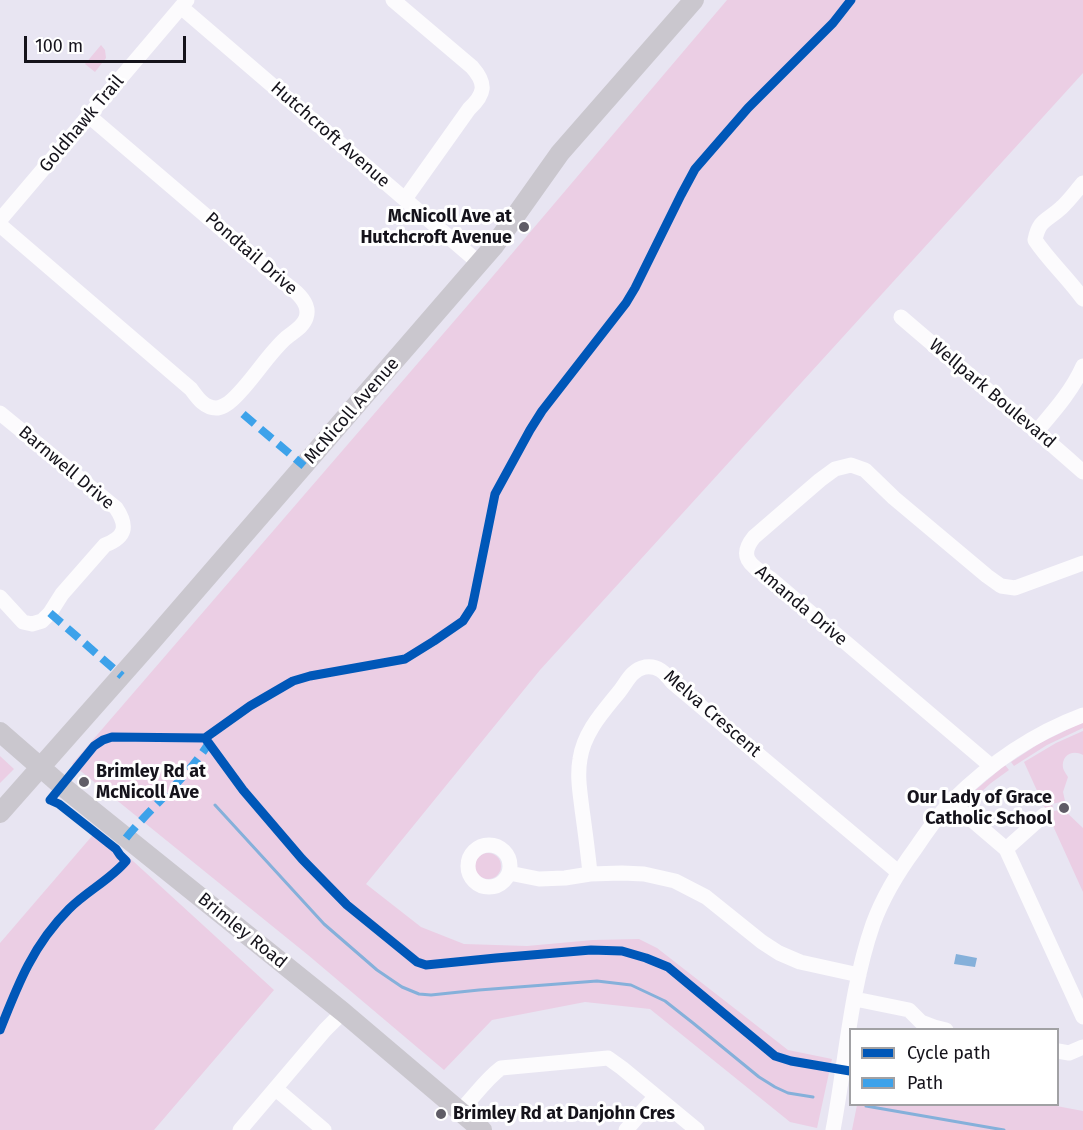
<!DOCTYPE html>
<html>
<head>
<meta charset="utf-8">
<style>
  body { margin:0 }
  #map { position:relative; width:1083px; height:1130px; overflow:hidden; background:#e8e5f2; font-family:"Fira Sans",sans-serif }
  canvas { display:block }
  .legend { position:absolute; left:849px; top:1028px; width:210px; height:78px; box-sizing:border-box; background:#fff; border:2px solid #a1a1a4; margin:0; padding:8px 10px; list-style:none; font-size:18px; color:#15131b }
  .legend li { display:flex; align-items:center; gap:12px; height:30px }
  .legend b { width:30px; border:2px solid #a1a1a4 }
  .scale { position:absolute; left:24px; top:36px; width:162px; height:27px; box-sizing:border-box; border:3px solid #15131b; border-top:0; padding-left:8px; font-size:18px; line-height:21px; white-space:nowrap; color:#15131b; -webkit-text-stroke:4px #fff; paint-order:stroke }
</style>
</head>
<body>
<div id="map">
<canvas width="1083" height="1130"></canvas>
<ul class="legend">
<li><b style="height:8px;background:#0057b8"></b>Cycle path</li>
<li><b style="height:8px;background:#3da2ea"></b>Path</li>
</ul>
<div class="scale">100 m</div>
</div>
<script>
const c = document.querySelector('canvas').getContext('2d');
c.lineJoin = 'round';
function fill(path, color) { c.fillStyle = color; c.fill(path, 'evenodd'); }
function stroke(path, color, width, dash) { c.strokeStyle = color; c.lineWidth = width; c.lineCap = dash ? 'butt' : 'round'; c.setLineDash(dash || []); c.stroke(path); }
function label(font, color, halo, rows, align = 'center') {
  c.font = font + ' "Fira Sans",sans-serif'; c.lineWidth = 6; c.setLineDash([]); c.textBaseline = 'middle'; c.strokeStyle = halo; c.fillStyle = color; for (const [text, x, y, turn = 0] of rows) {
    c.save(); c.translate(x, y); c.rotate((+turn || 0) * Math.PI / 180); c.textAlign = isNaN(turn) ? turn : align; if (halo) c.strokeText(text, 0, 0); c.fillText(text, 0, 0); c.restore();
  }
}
fill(new Path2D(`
  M 727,0 L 1083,0 L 1083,73 L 540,670 L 366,884 L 421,927 L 464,944 L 527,946 L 593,940 L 639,939 L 657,948 L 788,1050 L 832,1059 L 817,1128 L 790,1122 L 650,1009 L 585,1002 L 492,1020 L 444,1070 L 308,955 L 72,764 L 487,283 Z
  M 101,45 L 105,50 L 106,58 L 95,72 L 85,64 Z
  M 1083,722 L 1083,728 L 1047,745 L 1014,766 L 1011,762 L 1040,743 Z
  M 1083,731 L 1083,755 C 1073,749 1061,755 1063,768 C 1064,771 1066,774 1068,777 L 1063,792 L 1065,801 L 1052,804 L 1054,811 L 1063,809 L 1083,828 L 1083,892 L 1024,762 L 1056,743 Z
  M 0,756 L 14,769 L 0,783 Z
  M 1005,765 L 1009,770 L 991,783 L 966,806 L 966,798 Z
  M 98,829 L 274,990 L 154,1130 L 0,1130 L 0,943 Z
  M475 866a13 13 0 1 1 26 0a13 13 0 1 1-26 0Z
  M 1046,1104 L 1083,1111 L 1083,1130 L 852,1130 L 857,1105 Z`), '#ebcee4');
fill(new Path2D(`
  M 956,954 L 977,958 L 975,967 L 954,964 Z`), '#85b0da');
stroke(new Path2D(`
  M 215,805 L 324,924 L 377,970 L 402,987 L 419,994 L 431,995 L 479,990 L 597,981 L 631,985 L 665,1001 L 693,1023 L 759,1077 L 775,1087 L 788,1093 L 813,1097
  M 866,1106 L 1004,1130`), '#85b0da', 3);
stroke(new Path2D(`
  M 393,0 L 472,67 C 487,84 485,94 469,109 L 405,199
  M 181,7 L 479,263
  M 1083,183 C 1076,191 1069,201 1061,208 C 1047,221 1039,219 1035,240 C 1049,261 1068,278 1083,299
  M 0,220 L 187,0
  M 0,225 L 191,389 C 197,397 204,408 216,408 C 221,408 228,404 232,400 C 252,382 266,356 286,338 C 293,332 303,327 306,318 C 311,304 297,292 287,285 L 89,116
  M 901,317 C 961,369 1024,419 1083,472
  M 0,413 L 116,508 C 128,526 126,537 105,545 L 62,594 L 50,613 L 42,621 L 32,624 L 23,622 L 0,597
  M 1037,431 C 1054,411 1072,391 1083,366
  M 991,766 L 771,579 C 754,567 736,559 754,537 L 820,480 L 835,469 L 851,465 L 865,470 L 894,498 L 987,576 L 1001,586 L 1015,588 L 1083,563
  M 951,802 L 1006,849 L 1083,1017
  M468 866a21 21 0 1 1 42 0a21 21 0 1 1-42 0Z
  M 1006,849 L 1044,815
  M 509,873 L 539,879 L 565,878 L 590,874 L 622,873 L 644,874 L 675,881 L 706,897 L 762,942 L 779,953 L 800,962 L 859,975
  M 590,874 C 588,852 585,831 582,809 C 580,792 577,776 580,759 C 584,732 603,712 619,692 C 627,682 631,670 645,667 C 658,665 665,673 672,682 L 898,872
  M 855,999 L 909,1010 L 921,1022 L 934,1027 L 946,1030
  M 1058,1051 L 1069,1053 L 1083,1047
  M 276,1089 L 324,1130
  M 460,1111 C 474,1097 485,1080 501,1068 L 608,1058 L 622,1068 L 697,1130
  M 240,1130 L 325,1030 L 343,1012
  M 626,1130 L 656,1096
  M 833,1130 C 846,1062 850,990 873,924 C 883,897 898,872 915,849 C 926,833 937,816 951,802 C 989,764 1032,734 1083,715`), '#fcfbfd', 15);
stroke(new Path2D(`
  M 0,732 L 62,786 L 343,1012 L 482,1130
  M 0,813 L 152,641 L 467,277 L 494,246 L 560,153 L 694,0`), '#cac7ce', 20);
stroke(new Path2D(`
  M 243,414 L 304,466
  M 50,613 L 122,676
  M 126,838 C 152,806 186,779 209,743`), '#3da2ea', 8, [15, 8]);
stroke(new Path2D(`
  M 205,738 L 243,790 L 302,859 L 347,905 L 417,962 L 426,965 L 496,958 L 591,950 L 622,951 L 646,958 L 668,967 L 775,1056 L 791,1061 L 850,1071
  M 50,800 L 94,746 L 103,740 L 112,737 L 205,738 L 250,706 L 293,681 L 310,676 L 405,659 L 434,641 L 463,621 L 472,607 L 474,598 L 495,494 L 530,430 L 542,411 L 626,303 L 635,288 L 681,195 L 695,169 L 748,108 L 833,23 L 851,0
  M 0,1030 C 18,984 33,945 69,909 C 87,891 110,880 126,861 L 120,855 L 116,849 L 59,804 L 50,800`), '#0057b8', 9);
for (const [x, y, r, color] of [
  [524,227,6,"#5f5c66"],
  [84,782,6,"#5f5c66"],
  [1064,808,6,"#5f5c66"],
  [441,1114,6,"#5f5c66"]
]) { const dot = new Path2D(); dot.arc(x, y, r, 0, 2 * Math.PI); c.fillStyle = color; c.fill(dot); stroke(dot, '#fff', 2); }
label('18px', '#15131b', '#fff', [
  ["Goldhawk Trail",82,124,-50],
  ["Hutchcroft Avenue",330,135,41],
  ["Pondtail Drive",251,254,41],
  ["Wellpark Boulevard",992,394,40],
  ["McNicoll Avenue",352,411,-49],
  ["Barnwell Drive",66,468,40],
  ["Amanda Drive",801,606,40],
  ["Melva Crescent",712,714,41],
  ["Brimley Road",242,931,39]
]);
label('bold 18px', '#15131b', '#fff', [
  ["McNicoll Ave at",512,217],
  ["Hutchcroft Avenue",512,238],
  ["Brimley Rd at",96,772,"left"],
  ["McNicoll Ave",96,793,"left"],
  ["Our Lady of Grace",1052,798],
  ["Catholic School",1052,819],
  ["Brimley Rd at Danjohn Cres",453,1114,"left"]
], 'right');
</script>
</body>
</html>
